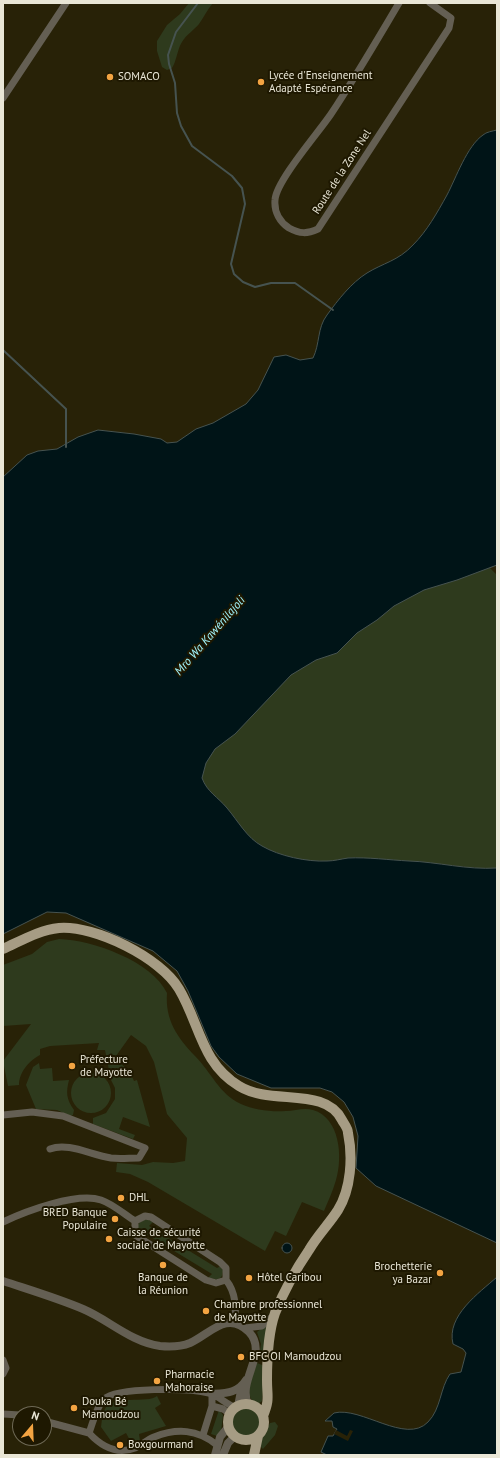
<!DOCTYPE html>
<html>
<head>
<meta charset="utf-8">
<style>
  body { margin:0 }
  #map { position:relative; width:500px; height:1458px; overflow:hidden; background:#282207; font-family:"PT Sans",sans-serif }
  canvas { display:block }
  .frame { position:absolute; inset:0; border:4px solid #e9e6d6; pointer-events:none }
  .north { position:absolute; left:12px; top:1406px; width:40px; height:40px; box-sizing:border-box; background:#1e1801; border:1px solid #6f6a56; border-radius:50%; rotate:19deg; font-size:11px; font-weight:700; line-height:16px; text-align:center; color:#e9e6d6 }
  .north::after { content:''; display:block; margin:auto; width:14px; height:18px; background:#f3a442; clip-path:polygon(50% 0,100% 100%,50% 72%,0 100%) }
</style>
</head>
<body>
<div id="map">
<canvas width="500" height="1458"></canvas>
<div class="frame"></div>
<div class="north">N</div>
</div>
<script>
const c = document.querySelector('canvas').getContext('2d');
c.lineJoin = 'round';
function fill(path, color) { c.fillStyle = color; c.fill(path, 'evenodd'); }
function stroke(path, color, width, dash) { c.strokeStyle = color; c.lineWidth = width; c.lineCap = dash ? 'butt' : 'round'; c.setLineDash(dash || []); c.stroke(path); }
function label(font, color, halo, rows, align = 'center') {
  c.font = font + ' "PT Sans",sans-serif'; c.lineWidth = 4; c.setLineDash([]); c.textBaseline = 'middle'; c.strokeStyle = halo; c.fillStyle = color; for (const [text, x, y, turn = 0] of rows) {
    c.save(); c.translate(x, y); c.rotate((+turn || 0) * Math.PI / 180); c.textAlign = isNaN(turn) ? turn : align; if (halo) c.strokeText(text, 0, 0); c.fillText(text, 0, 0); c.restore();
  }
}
fill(new Path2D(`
  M 189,3 L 213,3 C 207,10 204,17 199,24 C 194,30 186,35 182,42 C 177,50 177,60 172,68 L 167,70 L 162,67 L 157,51 L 157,41 L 167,25 L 180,14 Z
  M 497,565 L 490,568 L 497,575 L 497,868 L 477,868 L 411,861 L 497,899 L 497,912 L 116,840 L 198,664 Z
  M 59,939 C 92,940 152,961 167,993 C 165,1020 177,1037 195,1056 C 212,1073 219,1094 241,1104 C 254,1110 271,1112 286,1111 C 295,1111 304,1107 313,1110 C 340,1118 343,1157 336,1180 C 333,1191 328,1201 324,1211 L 302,1202 L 286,1236 L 275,1231 L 265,1251 L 148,1182 L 130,1174 L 116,1172 L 117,1163 L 142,1165 L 153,1162 L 173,1163 L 185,1161 L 187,1138 L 167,1114 L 154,1062 L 146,1046 L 131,1035 L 116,1056 L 116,1059 L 130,1072 L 134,1081 L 137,1080 L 150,1127 L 123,1117 L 119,1129 L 135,1135 L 133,1139 L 93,1124 L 93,1118 L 106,1113 L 115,1099 L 115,1088 L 111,1080 L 105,1050 L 97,1050 L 99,1043 L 50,1046 L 40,1049 L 40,1055 C 30,1060 19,1072 19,1085 L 8,1086 L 3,1061 L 31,1024 L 3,1026 L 3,965 L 32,954 L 47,942 Z
  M 39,1063 L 40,1069 L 52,1068 L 53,1081 L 69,1080 C 66,1092 66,1099 74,1110 L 73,1115 L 70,1116 L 57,1110 L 36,1109 L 26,1085 L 33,1067 Z
  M71 1093a20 20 0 1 1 40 0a20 20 0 1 1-40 0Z
  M 147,1219 L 153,1222 L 149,1226 L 217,1268 L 221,1266 L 223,1268 C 223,1281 218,1280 208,1278 L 212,1274 L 146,1234 L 143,1239 L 136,1234 C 137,1225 138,1221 147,1219 Z
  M 268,1323 L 265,1357 L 259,1356 L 261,1344 L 257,1332 Z
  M 257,1363 L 265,1366 L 262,1401 L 258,1404 C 241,1397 253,1376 257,1363 Z
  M 157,1396 L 161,1404 L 155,1408 L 166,1426 L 139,1434 L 140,1441 L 132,1444 L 126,1433 L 111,1441 L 101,1427 C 102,1421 102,1414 105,1409 C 111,1394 148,1404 157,1396 Z
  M232 1422a14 14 0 1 1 28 0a14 14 0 1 1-28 0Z
  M 219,1410 L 223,1415 L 221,1432 L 217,1436 L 211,1434 Z
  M 275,1422 L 278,1426 L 275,1435 L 263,1449 L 261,1447 L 261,1440 L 270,1423 Z`), '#2e3a1d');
const water = new Path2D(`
  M 497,130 L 497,565 L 457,580 L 424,590 L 394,606 L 377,620 L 357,633 L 337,653 L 316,660 L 291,675 L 235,734 L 215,749 L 206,763 L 202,778 C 207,792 218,797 227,808 C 238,821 247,838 262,846 C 279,856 307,862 327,861 C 334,861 341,859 348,858 C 368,857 389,860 409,861 C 438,862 467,870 497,868 L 497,1243 L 376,1186 L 356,1168 L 358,1136 L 353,1117 L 344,1102 L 332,1092 L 320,1088 L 271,1088 L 237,1074 L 219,1057 L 211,1046 L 188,991 L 177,971 L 153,951 L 66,913 L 47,912 L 3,934 L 3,477 L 27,455 L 38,451 L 57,449 L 78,437 L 98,430 L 134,434 L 161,439 L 167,443 L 177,442 L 196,429 L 213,423 L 246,404 L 258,390 L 274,357 L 286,355 L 300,360 L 313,358 C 320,344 317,328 327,315 C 338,300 351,283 367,273 C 383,263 398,261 413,245 C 427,231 437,213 447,195 C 456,178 467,146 483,135 C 486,132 493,131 497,130 Z
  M282 1248a5 5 0 1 1 10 0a5 5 0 1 1-10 0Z
  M 497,1277 L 497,1455 L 327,1455 L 321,1452 L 328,1436 L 333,1436 L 337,1429 L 333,1427 L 332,1421 L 325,1421 L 334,1413 C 361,1406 406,1445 428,1422 C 441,1409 440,1388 450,1374 L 461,1372 L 466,1353 L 463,1349 L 453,1344 C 446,1316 479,1293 497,1277 Z`);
fill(water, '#001417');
stroke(water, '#465350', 1);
fill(new Path2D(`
  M 336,1430 L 347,1436 L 350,1430 L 353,1431 L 348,1441 L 334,1434 Z`), '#282207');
stroke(new Path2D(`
  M 198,3 L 176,32 L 168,55 L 169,64 L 175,83 L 177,113 L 181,126 L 192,146 L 232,176 L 242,188 L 245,204 L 231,264 L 234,274 L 243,282 L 255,287 L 271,283 L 295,283 L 333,310
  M 3,350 L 66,409 L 66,447`), '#465350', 2);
stroke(new Path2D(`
  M 399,3 C 377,40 355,78 331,114 C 319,132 276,181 275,200 C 274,212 280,222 289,228 C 300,234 307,234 318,229 L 449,28 L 451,18 L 430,3
  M 3,98 L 66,3
  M 3,1115 L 32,1112 L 63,1116 L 145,1148 L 139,1158 C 129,1158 120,1159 111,1158 C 91,1155 68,1142 50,1149
  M 145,1216 L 151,1217 L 220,1262 L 226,1268 L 226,1280 L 216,1283 L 206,1280 L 135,1235 L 135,1221 Z
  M 3,1222 C 26,1211 77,1192 101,1200 C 113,1204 125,1215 135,1221
  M 226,1280 C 235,1291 238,1310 233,1323
  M 245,1328 L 262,1326 L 274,1315
  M 3,1360 L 6,1368 L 3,1374
  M 212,1406 L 223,1409 L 230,1414
  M 3,1414 L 20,1415
  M 44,1421 L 89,1433
  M 89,1433 C 93,1423 96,1407 104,1399 C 117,1387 190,1388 209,1393 C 219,1396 226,1404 236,1408
  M 89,1433 C 101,1446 117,1455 135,1448 C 141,1445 147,1440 154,1437 C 177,1428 197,1429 217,1445
  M 203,1435 L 212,1406 L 212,1394`), '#645f53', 7);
stroke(new Path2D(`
  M 3,1281 C 30,1290 57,1298 83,1309 C 109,1320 131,1342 160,1346 C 170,1347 180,1347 190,1343 C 210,1334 227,1310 249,1332 C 269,1353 237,1380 248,1404
  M 212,1394 C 226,1393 238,1393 246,1380
  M 238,1406 L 241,1391
  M 215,1455 L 220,1437 L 229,1426
  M 223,1455 L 228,1443 L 235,1436`), '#645f53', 8);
stroke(new Path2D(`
  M 3,949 C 21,941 39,930 59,928 C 95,925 161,958 179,989 C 200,1024 201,1063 239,1086 C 271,1106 325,1086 342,1120 C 344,1124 348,1128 348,1133 C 353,1157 351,1189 338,1210 C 329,1224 317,1236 309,1250 C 296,1269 284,1291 275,1313 C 268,1333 267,1358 267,1380 C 267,1397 270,1399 263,1416
  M228 1422a18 18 0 1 1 36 0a18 18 0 1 1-36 0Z
  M 254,1455 L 258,1436`), '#a69c84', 10);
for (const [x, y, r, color] of [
  [110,77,4,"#f3a442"],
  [261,82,4,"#f3a442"],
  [72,1066,4,"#f3a442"],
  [121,1198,4,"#f3a442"],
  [115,1219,4,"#f3a442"],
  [109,1239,4,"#f3a442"],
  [163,1265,4,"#f3a442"],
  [440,1273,4,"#f3a442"],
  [249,1278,4,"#f3a442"],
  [206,1311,4,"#f3a442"],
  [241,1357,4,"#f3a442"],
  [157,1381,4,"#f3a442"],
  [74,1408,4,"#f3a442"],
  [120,1445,4,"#f3a442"]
]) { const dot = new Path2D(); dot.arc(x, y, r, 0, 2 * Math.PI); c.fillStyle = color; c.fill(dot); stroke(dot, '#1e1801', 1.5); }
label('11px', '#e9e6d6', '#1e1801', [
  ["Lycée d'Enseignement",269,76],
  ["Adapté Espérance",269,89],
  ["SOMACO",118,77],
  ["Préfecture",80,1060],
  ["de Mayotte",80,1073],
  ["DHL",129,1198],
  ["BRED Banque",107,1213,"right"],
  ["Populaire",107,1226,"right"],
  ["Caisse de sécurité",117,1233],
  ["sociale de Mayotte",117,1246],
  ["Brochetterie",432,1267,"right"],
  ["ya Bazar",432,1280,"right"],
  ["Banque de",163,1278,"center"],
  ["la Réunion",163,1291,"center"],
  ["Hôtel Caribou",257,1278],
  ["Chambre professionnel",214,1305],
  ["de Mayotte",214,1318],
  ["BFC OI Mamoudzou",249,1357],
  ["Pharmacie",165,1375],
  ["Mahoraise",165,1388],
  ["Douka Bé",82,1402],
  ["Mamoudzou",82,1415],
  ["Boxgourmand",128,1445]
], 'left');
label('11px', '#e9e6d6', '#1e1801', [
  ["Route de la Zone Nel",342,172,-57]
]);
label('italic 12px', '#a2f5fd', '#1e1801', [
  ["Mro Wa Kawénilajoli",210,636,-49]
]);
</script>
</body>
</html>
